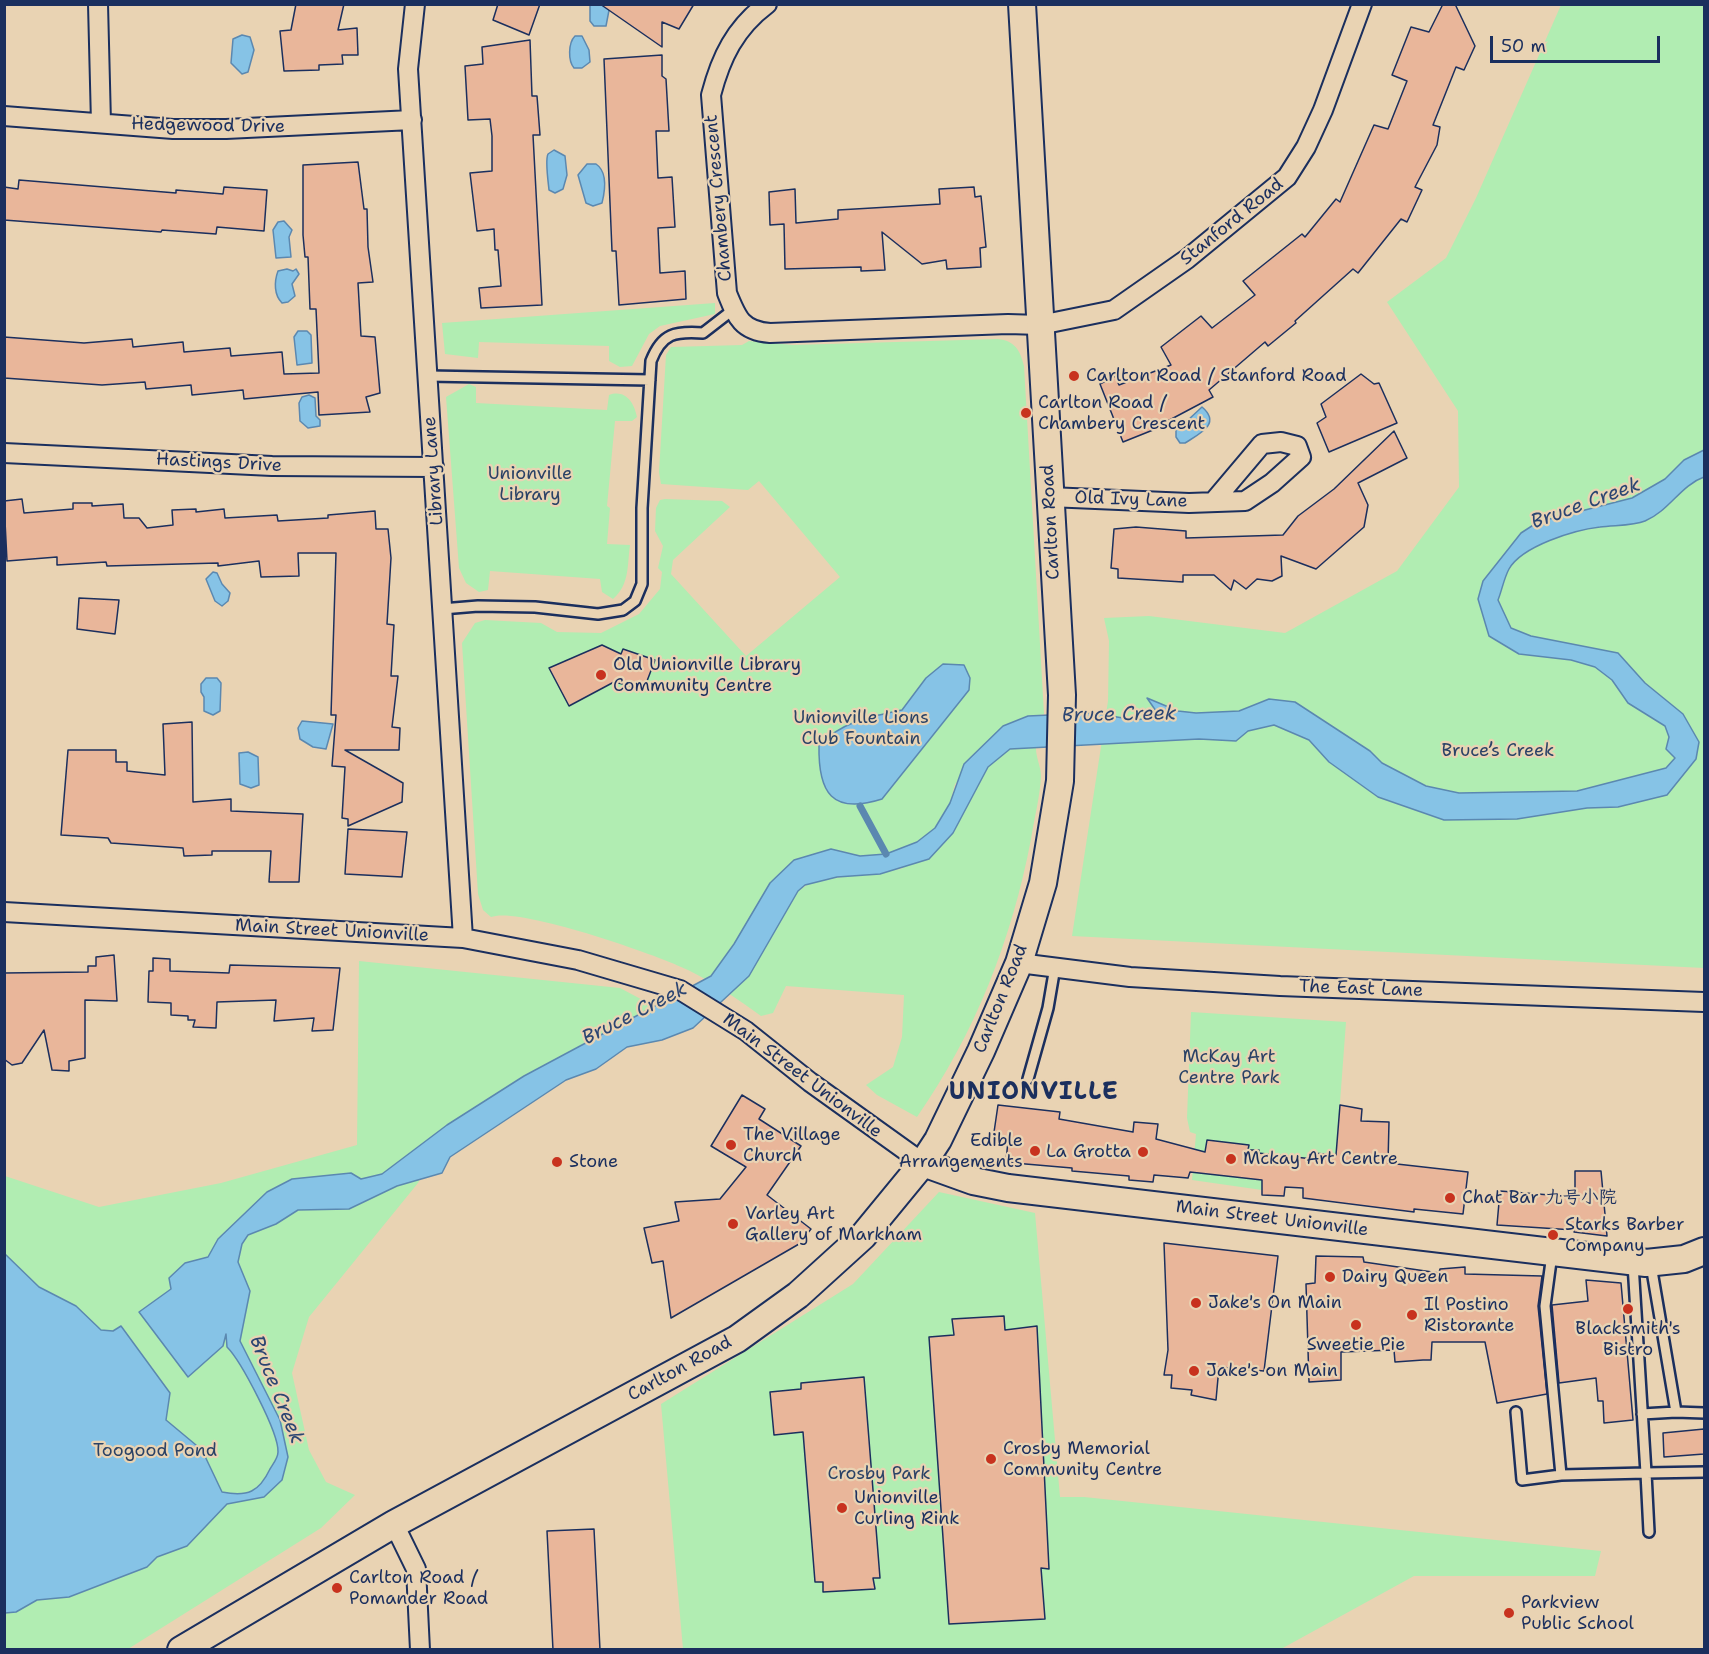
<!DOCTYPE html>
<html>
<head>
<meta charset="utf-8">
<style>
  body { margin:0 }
  #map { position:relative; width:1709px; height:1654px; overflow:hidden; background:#e9d3b3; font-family:"Shantell Sans",sans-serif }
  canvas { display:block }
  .frame { position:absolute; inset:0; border:6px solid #1b2f5e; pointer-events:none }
  .scale { position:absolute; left:1490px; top:36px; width:170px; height:27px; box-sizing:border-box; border:3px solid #1b2f5e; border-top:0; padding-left:8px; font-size:18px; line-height:21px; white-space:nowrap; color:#1b2f5e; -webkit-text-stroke:4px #e9d3b3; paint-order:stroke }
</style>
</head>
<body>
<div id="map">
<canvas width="1709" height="1654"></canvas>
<div class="frame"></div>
<div class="scale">50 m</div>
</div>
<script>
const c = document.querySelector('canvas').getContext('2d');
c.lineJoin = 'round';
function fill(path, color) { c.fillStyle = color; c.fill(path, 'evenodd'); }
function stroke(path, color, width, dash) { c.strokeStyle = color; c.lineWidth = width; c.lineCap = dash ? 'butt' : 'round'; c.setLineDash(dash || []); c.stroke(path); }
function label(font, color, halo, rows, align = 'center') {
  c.font = font + ' "Shantell Sans","LXGW WenKai TC",sans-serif'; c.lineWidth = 4.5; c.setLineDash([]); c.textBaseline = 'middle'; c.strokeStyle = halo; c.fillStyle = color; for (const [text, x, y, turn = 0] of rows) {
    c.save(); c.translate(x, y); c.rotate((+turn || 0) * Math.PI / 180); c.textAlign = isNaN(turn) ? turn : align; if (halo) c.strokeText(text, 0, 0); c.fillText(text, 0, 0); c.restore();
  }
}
fill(new Path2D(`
  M 1561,5 L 1704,5 L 1704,968 L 1072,936 L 1108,701 L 1109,641 L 1104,618 L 1149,616 L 1285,633 L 1397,571 L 1459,487 L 1458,411 L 1387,302 L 1446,258 L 1476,198 Z
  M 715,303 L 715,314 L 660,326 L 649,334 L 632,366 L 620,367 L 609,361 L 609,346 L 479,342 L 478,358 L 445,354 L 442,323 Z
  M 998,339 C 1015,341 1020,350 1024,366 L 1044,714 L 1023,719 L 955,784 L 950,803 L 935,828 L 917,842 L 886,854 L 860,856 L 838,850 L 822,851 L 809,858 L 794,860 L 780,920 L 798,891 L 813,881 L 901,869 L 953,833 L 988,767 L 1000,755 L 1010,749 L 1036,745 C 1035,756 1041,766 1041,776 C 1040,797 1034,819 1031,839 C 1012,939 975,1034 917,1117 L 877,1095 L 866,1085 L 893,1067 L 902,1037 L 904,995 L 786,986 L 773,1013 L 761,1016 C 738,999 714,983 688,970 C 658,955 518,906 491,917 L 483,910 L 478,894 L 462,643 L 475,623 L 485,620 L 541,623 L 557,632 L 601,633 L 639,614 L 660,589 L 662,572 L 658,568 L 663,546 L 655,531 L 656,508 L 660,500 L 665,499 L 722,501 L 730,507 L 673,560 L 671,574 L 746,656 L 840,577 L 759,481 L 748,490 L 661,484 L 659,472 L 666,355 L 671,347 L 742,345 L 749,341 L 793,345 Z
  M 469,384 L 476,387 L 476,403 L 607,410 L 609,395 C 625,389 634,402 637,417 L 632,421 L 615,421 L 607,506 L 610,508 L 607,544 L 630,545 C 627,566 630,584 613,599 L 602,592 L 600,579 L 490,571 L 488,590 L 479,592 L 466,583 L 459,568 L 446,397 Z
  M 359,961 L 620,988 L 654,1006 L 524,1076 L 447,1125 L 418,1183 L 309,1317 L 292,1373 L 309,1450 L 326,1482 L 355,1495 L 321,1528 L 128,1649 L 5,1650 L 5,1176 L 99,1207 L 221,1183 L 357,1145 Z
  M 1191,1012 L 1346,1022 L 1336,1156 L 1313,1159 L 1265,1154 L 1262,1190 L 1192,1180 L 1196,1134 L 1190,1132 L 1187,1118 Z
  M 939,1192 L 1035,1213 L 1060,1497 L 1084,1497 L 1601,1551 L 1595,1576 L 1414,1576 L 1281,1649 L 683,1649 L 661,1404 L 853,1284 Z`), '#b1edb2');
const water = new Path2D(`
  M 590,5 L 610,5 L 606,26 L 594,26 L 590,21 Z
  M 242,35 L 250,37 L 254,50 L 248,72 L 242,74 L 231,63 L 233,39 Z
  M 575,36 L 582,36 L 589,50 L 590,62 L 582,68 L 574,68 C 568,61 568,43 575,36 Z
  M 554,150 L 565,156 L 567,175 L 563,189 L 555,193 L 549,190 C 548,180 545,160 548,154 Z
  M 587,164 L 596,164 C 608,172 605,191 602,203 L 593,206 L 586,203 L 578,175 Z
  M 284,221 L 292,230 L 289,237 L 291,257 L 276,258 L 273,230 L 278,222 Z
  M 287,269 L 293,271 L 296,269 L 299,274 L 292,284 L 295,296 L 288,302 L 282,303 C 274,295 274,282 278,271 Z
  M 298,331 L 307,331 L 311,335 L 312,363 L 297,365 L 294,337 Z
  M 309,395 L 315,398 L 316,416 L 320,420 L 320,426 L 308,428 L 300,421 L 299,403 L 302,397 Z
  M 1202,407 C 1222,424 1199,434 1185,443 L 1180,443 L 1176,437 L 1176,426 L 1188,420 Z
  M 1704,450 L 1704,477 C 1681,485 1669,511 1645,521 C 1633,526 1613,525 1600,527 C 1574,530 1522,546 1509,569 C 1504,578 1502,590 1498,600 L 1511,628 L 1531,636 L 1618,653 L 1645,683 L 1683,714 L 1699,742 L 1696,759 L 1667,795 L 1618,807 L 1587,808 L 1517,819 L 1444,820 L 1378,797 L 1329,762 L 1309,740 L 1274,725 L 1248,731 L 1236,741 L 1199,739 L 1010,749 L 988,767 L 953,833 L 929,859 L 880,874 L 837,877 L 805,885 L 798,891 L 749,976 L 693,1028 L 662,1040 L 627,1047 L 596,1069 L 566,1080 L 450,1157 L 442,1173 L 397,1186 L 349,1209 L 298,1210 L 276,1224 L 248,1235 L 242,1244 L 238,1262 L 250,1291 L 240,1341 L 280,1420 L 288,1457 L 282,1480 L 264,1497 L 227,1504 L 187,1546 L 157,1557 L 147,1567 L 69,1597 L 37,1600 L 16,1612 L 5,1613 L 4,1253 L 39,1287 L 76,1306 L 101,1330 L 113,1331 L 121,1326 L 170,1393 L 166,1420 L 202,1450 L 222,1492 C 248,1497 259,1492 270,1469 C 273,1464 278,1458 278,1452 C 279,1433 241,1361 227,1347 L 226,1334 L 223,1346 L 188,1377 L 139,1312 L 171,1289 L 169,1278 L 185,1263 L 208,1257 L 218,1239 L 267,1192 L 292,1179 L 351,1173 L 361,1179 L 382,1174 L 447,1125 L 524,1076 L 711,976 L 734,944 L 770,883 L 794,860 L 831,849 L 860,856 L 886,854 L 917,842 L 935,828 L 950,803 L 964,764 L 1003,726 L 1028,716 L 1093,713 L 1135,720 L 1150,718 L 1156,711 L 1147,698 L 1178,711 L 1196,713 L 1239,711 L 1269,699 L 1295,702 L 1370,751 L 1382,763 L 1426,786 L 1459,793 L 1577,791 L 1666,768 L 1675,758 L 1666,749 L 1669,737 L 1665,726 L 1628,703 L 1612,680 L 1595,667 L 1571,660 L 1519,654 L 1489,636 L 1478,599 L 1483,581 L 1521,533 L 1538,522 L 1632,498 L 1665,479 L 1684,460 Z
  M 213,572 L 217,573 L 222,584 L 230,593 L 228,601 L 222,606 L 215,601 L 206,579 Z
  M 943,664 L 964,665 L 970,678 L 969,690 L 882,799 C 832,815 818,793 819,745 C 844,721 869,717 902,710 L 926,678 Z
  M 206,678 L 217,678 L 221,683 L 220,711 L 213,715 L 204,711 L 204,697 L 201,692 L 201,684 Z
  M 302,721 L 333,724 L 326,749 L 313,747 L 300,739 L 298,728 Z
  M 248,752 L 258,757 L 259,785 L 251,788 L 240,784 L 239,753 Z`);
fill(water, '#86c3e6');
stroke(water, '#5b88b0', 1.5);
stroke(new Path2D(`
  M 860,806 L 886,854`), '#5b88b0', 7);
const building = new Path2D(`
  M 296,4 L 344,4 L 338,30 L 357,28 L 358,55 L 342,55 L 343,64 L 319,65 L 319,70 L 284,71 L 280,31 L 291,30 Z
  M 498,4 L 540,4 L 529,35 L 493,20 Z
  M 600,4 L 694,4 L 679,29 L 662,22 L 662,47 Z
  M 1443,4 L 1455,4 L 1475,46 L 1464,70 L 1456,67 L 1433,125 L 1440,127 L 1437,145 L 1415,187 L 1422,190 L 1407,222 L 1401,219 L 1358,273 L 1353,269 L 1295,321 L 1296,323 L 1268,346 L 1265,342 L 1209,390 L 1213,397 L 1162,424 L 1163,426 L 1123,442 L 1100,384 L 1115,376 L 1119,385 L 1171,365 L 1161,347 L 1201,316 L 1212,328 L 1255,295 L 1243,281 L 1302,234 L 1305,237 L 1336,199 L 1340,202 L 1374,125 L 1388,129 L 1407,81 L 1392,75 L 1411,27 L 1429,32 Z
  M 530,40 L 532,96 L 537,96 L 540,135 L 533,135 L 542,305 L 481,308 L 479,288 L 501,286 L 498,250 L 495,250 L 494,229 L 477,231 L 470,173 L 492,171 L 492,136 L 490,119 L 468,120 L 465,66 L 483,64 L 482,47 Z
  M 662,55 L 662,76 L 666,79 L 669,131 L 656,131 L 658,178 L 672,177 L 675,227 L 658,228 L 660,273 L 685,271 L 686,299 L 619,305 L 616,251 L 612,251 L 604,59 Z
  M 358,162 L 364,209 L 367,209 L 368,247 L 373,282 L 358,283 L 361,336 L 375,337 L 380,393 L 366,397 L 370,412 L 319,415 L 318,392 L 244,399 L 243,390 L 192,395 L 191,385 L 146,389 L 145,382 L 102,385 L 4,378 L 4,337 L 84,343 L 132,339 L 133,347 L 183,342 L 184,352 L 230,348 L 231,356 L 282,352 L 284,374 L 319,373 L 316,309 L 310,309 L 308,257 L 305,257 L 303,235 L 303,165 Z
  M 19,180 L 176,193 L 176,190 L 223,194 L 224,187 L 267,190 L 264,231 L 217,227 L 216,234 L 162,230 L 161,232 L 4,220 L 4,187 L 18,189 Z
  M 974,187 L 975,197 L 981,196 L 986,247 L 980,248 L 981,267 L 947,269 L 946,260 L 922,264 L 882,232 L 885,270 L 861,271 L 861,267 L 785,269 L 784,224 L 770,225 L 769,192 L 795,189 L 796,223 L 838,219 L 838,210 L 940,204 L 939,189 Z
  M 1361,374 L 1374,384 L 1379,383 L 1397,423 L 1329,452 L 1317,423 L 1326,417 L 1321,404 Z
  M 1394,431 L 1407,458 L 1358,483 L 1368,505 L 1364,527 L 1316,569 L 1281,556 L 1282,576 L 1272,581 L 1257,579 L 1246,589 L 1234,580 L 1231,590 L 1214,575 L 1183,575 L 1183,582 L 1118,578 L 1118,569 L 1111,568 L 1114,529 L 1136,527 L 1186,531 L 1186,538 L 1283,535 L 1298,516 L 1334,489 Z
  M 22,499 L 24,513 L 73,509 L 73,503 L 92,503 L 92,506 L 123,504 L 124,518 L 139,518 L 147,528 L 173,525 L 172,510 L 196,509 L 196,512 L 224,509 L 225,518 L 277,515 L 278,521 L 328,518 L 328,515 L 375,511 L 376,529 L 388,529 L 391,558 L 387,624 L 394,625 L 391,676 L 398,676 L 392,727 L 400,728 L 399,750 L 345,750 L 403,783 L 402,802 L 348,826 L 348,819 L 342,818 L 345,767 L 332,766 L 336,715 L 331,715 L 336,553 L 298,553 L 299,576 L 261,577 L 259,561 L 218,566 L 218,563 L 107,566 L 106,562 L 57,565 L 57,557 L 7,561 L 4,501 Z
  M 79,598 L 119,600 L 115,634 L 77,629 Z
  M 602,645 L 621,654 L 623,649 L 655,660 L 644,689 L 614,682 L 569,706 L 549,668 Z
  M 192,722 L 193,802 L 231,799 L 231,811 L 303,814 L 299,882 L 269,882 L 271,851 L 212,851 L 212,855 L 184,856 L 183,848 L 111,843 L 108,838 L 61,835 L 68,750 L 116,750 L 116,762 L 127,762 L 127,771 L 165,775 L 163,724 Z
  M 348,829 L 407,832 L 402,877 L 345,874 Z
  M 114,955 L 117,1001 L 85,1000 L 85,1058 L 69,1061 L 69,1071 L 52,1070 L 44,1030 L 22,1063 L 12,1065 L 4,1059 L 4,973 L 88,972 L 88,966 L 96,966 L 96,957 Z
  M 153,958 L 170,959 L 170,971 L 229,973 L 230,965 L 340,968 L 333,1030 L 312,1031 L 314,1018 L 274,1021 L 276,1000 L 217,1002 L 216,1028 L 193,1027 L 195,1020 L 188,1020 L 188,1016 L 171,1015 L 171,1003 L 148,1002 L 149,971 L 153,971 Z
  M 742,1095 L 765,1109 L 759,1119 L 801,1146 L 767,1195 L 811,1229 L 799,1244 L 671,1318 L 663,1261 L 652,1263 L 644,1228 L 679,1221 L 675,1202 L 720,1199 L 746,1167 L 711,1146 Z
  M 998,1105 L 1060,1112 L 1059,1119 L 1133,1132 L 1134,1122 L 1158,1124 L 1156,1139 L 1205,1152 L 1207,1140 L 1249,1145 L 1248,1150 L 1259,1150 L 1258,1153 L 1313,1159 L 1313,1153 L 1336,1155 L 1340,1105 L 1362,1109 L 1361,1121 L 1389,1122 L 1388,1163 L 1468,1172 L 1463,1214 L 1414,1209 L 1414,1212 L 1303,1198 L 1303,1188 L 1285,1187 L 1284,1196 L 1262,1195 L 1262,1180 L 1190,1172 L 1188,1178 L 1154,1175 L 1153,1182 L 1129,1180 L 1129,1176 L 1072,1171 L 1072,1168 L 1014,1163 L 1006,1161 L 1008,1141 L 993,1139 Z
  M 1575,1171 L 1601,1171 L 1607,1236 L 1574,1232 L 1574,1230 L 1497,1225 L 1500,1191 L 1575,1197 Z
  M 1164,1243 L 1278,1256 L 1264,1371 L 1219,1367 L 1216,1400 L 1191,1395 L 1192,1390 L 1171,1388 L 1172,1375 L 1164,1375 L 1168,1350 Z
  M 1316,1256 L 1363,1257 L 1364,1262 L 1439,1273 L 1440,1269 L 1465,1267 L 1465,1274 L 1542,1276 L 1538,1306 L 1547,1394 L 1497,1403 L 1485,1342 L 1432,1342 L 1431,1360 L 1423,1360 L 1395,1362 L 1394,1350 L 1341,1352 L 1341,1380 L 1309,1382 L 1306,1284 L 1315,1283 Z
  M 1586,1280 L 1621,1283 L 1633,1420 L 1604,1423 L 1603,1401 L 1598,1401 L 1596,1378 L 1559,1383 L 1552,1305 L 1588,1301 Z
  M 1004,1316 L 1005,1330 L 1037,1326 L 1049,1569 L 1041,1568 L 1045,1619 L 949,1624 L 929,1337 L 954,1335 L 952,1319 Z
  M 864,1377 L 880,1578 L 873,1578 L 875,1589 L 823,1592 L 823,1582 L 815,1582 L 803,1432 L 774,1435 L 770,1392 L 801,1389 L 801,1383 Z
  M 1704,1429 L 1704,1454 L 1664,1457 L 1663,1433 Z
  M 594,1529 L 600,1650 L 553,1650 L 547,1531 Z`);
fill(building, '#e9b69a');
stroke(building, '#1b2f5e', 1.5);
const service = new Path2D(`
  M 428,376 L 650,380
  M 442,609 L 478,606 L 535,607 L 598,614 L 623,610 L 635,601 L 642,584 L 642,508 L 651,361 C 662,333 675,331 703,333 L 734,309
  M 1028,1079 L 1048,1008 L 1055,967
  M 1552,1254 L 1545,1306 L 1561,1475
  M 1516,1412 L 1522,1480 L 1561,1475 L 1646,1473 L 1633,1264
  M 1676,1412 L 1704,1413
  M 1642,1414 L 1676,1412 L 1651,1265
  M 1649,1532 L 1646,1473 L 1704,1472`);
const minor = new Path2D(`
  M 98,4 L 101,123
  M 415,4 L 408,69 L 463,938
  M 767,4 C 735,28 721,57 711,95 L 727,293 C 737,318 742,331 770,333 L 1008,324 L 1040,325 L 1114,310 L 1187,259 L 1287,177 L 1306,147 L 1323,110 L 1362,4
  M 4,116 L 173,129 L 226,129 L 412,120
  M 4,453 L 272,466 L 434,467
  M 1049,497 L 1189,503 L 1245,501 L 1272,483 L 1301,457 L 1297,446 L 1281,442 L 1262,444 L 1213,502
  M 4,912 L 463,938 L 578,960 L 680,990 L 746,1031 L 810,1082 L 923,1163
  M 1019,963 L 1130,977 L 1280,986 L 1704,1002
  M 394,1524 L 416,1569 L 420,1650`);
const secondary = new Path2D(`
  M 923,1163 L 973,1181 L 1008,1188 L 1646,1263 L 1684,1259 L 1704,1251
  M 181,1650 L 394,1524 L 737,1339 L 798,1295 L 863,1236 L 923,1163 L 938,1140 L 981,1051 L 1019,963 L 1043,883 L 1060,781 L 1062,695 L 1022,4`);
stroke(service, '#1b2f5e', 14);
stroke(minor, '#1b2f5e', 22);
stroke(secondary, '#1b2f5e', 30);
stroke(service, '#e9d3b3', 9);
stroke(minor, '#e9d3b3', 18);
stroke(secondary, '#e9d3b3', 26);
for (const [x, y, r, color] of [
  [1074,376,6,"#c8321e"],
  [1026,413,6,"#c8321e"],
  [601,675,6,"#c8321e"],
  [731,1145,6,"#c8321e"],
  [1035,1151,6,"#c8321e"],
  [1143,1152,6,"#c8321e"],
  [1231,1159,6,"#c8321e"],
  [557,1162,6,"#c8321e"],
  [1450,1198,6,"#c8321e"],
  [733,1224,6,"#c8321e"],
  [1553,1235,6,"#c8321e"],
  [1330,1277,6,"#c8321e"],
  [1196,1303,6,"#c8321e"],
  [1628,1309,6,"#c8321e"],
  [1412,1315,6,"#c8321e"],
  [1356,1325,6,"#c8321e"],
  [1194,1371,6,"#c8321e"],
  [991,1459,6,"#c8321e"],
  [842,1508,6,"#c8321e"],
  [337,1588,6,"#c8321e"],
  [1509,1613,6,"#c8321e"]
]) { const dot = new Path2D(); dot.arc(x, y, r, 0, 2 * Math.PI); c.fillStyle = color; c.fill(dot); stroke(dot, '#e9d3b3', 2); }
label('18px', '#1b2f5e', '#e9d3b3', [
  ["Hedgewood Drive",208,126,1],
  ["Chambery Crescent",719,198,-95],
  ["Stanford Road",1232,222,-39],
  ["Hastings Drive",219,463,3],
  ["Library Lane",434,471,-94],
  ["Old Ivy Lane",1131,500,2],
  ["Carlton Road",1051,522,-93],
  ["Main Street Unionville",332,931,3],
  ["The East Lane",1361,989,2],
  ["Carlton Road",1001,999,-68],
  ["Main Street Unionville",802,1076,37],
  ["Main Street Unionville",1272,1219,7],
  ["Carlton Road",680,1369,-29]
]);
label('18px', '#1b2f5e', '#e9d3b3', [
  ["Carlton Road / Stanford Road",1086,376],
  ["Carlton Road /",1038,403],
  ["Chambery Crescent",1038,424],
  ["Old Unionville Library",613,665],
  ["Community Centre",613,686],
  ["The Village",743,1135],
  ["Church",743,1156],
  ["Edible",1023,1141,"right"],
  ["Arrangements",1023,1162,"right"],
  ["La Grotta",1131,1152,"right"],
  ["Mckay Art Centre",1243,1159],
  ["Stone",569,1162],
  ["Chat Bar 九号小院",1462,1198],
  ["Varley Art",745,1214],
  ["Gallery of Markham",745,1235],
  ["Starks Barber",1565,1225],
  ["Company",1565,1246],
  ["Dairy Queen",1342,1277],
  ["Jake's On Main",1208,1303],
  ["Il Postino",1424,1305],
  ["Ristorante",1424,1326],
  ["Blacksmith's",1628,1329,"center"],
  ["Bistro",1628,1350,"center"],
  ["Sweetie Pie",1356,1345,"center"],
  ["Jake's on Main",1206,1371],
  ["Crosby Memorial",1003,1449],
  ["Community Centre",1003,1470],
  ["Unionville",854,1498],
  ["Curling Rink",854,1519],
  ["Carlton Road /",349,1578],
  ["Pomander Road",349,1599],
  ["Parkview",1521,1603],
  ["Public School",1521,1624]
], 'left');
label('18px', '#2a4266', '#e9d3b3', [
  ["Unionville",530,474],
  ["Library",530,495],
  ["Unionville Lions",861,718],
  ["Club Fountain",861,739],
  ["Bruce’s Creek",1498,751],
  ["McKay Art",1229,1057],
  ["Centre Park",1229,1078],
  ["Toogood Pond",155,1451],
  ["Crosby Park",879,1474]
]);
label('italic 20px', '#2b4572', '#e9d3b3', [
  ["Bruce Creek",1586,504,-20],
  ["Bruce Creek",1119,715,-1],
  ["Bruce Creek",635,1014,-27],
  ["Bruce Creek",276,1390,68]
]);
c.letterSpacing = '1.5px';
label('bold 24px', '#1b2f5e', '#e9d3b3', [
  ["UNIONVILLE",1034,1093]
]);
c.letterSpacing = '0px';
</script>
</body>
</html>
